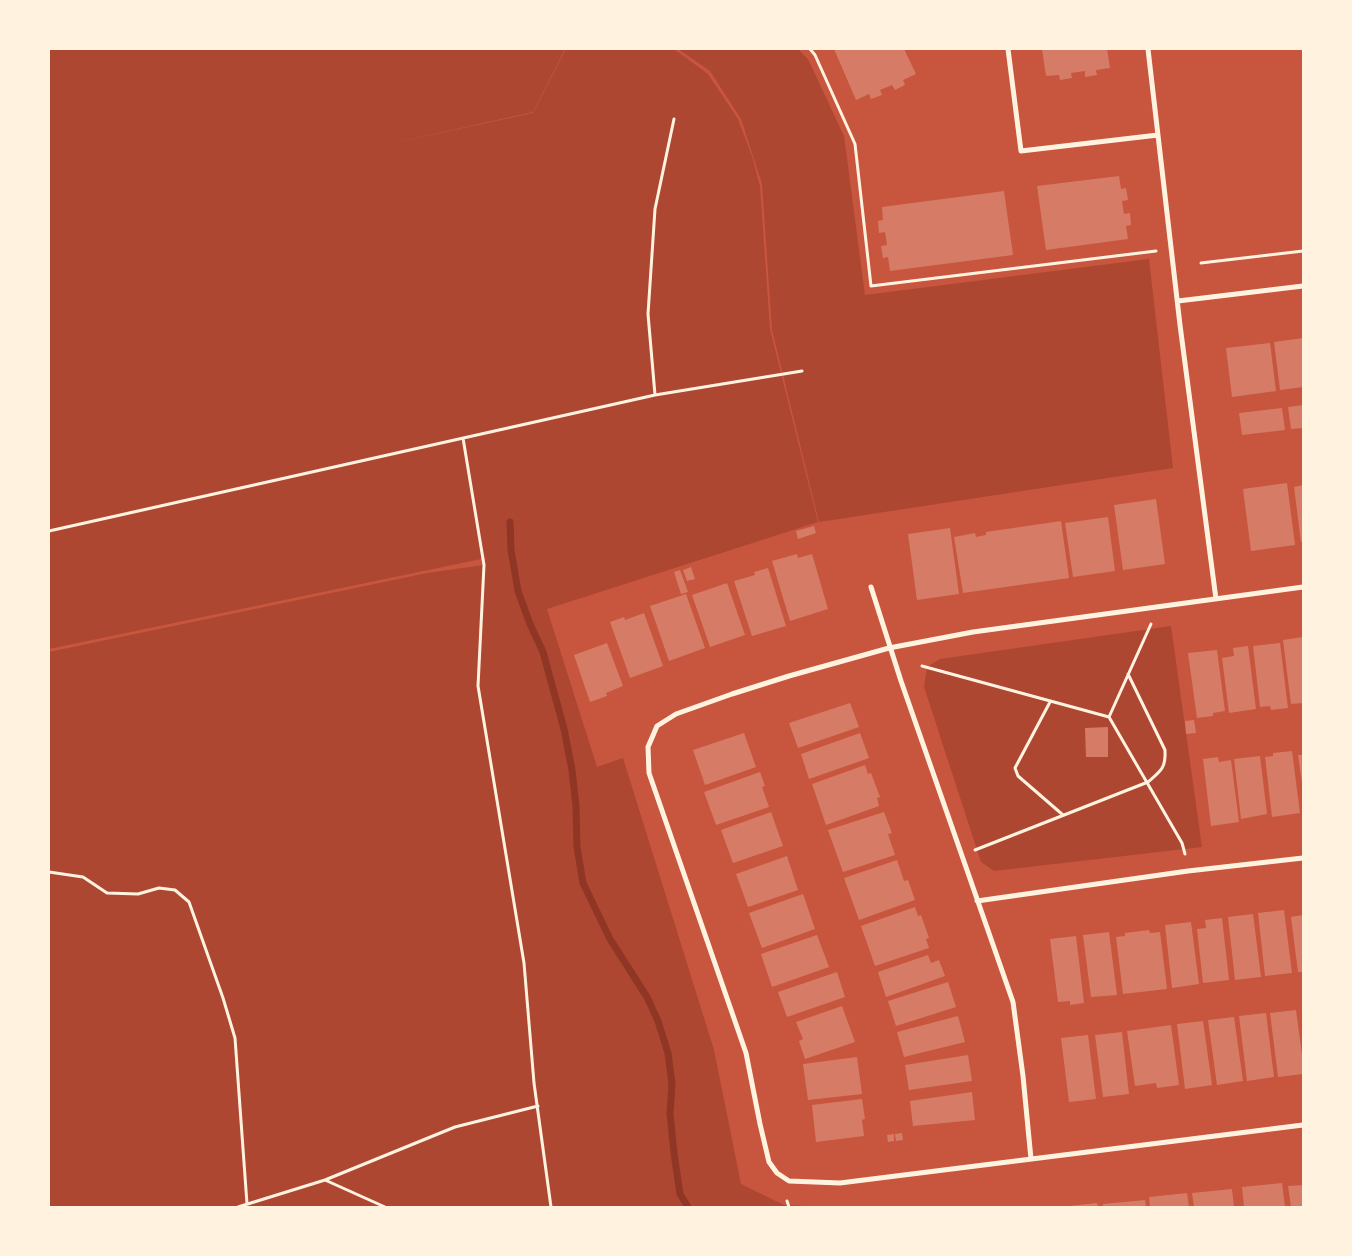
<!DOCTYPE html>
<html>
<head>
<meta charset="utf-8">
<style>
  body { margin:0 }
  #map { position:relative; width:1352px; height:1256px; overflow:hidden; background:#c8553d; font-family:Barlow,sans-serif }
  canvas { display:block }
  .frame { position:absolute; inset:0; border:50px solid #fff3e0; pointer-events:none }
</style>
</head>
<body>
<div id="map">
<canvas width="1352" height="1256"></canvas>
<div class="frame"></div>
</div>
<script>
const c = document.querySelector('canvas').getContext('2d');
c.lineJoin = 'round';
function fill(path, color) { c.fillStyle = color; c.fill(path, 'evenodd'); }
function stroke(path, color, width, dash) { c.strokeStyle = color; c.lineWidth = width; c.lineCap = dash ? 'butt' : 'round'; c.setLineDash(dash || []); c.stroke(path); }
fill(new Path2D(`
  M 49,49 L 565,49 L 533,112 L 375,147 L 533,113 L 566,49 L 674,49 L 708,74 L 738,119 L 752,156 L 760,186 L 770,329 L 818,522 L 547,609 L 597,767 L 623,758 L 714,1050 L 741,1184 L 784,1205 L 826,1207 L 49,1207 L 49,652 L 427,573 L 484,565 L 486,558 L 49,649 Z
  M 678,49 L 798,49 L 808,59 L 844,136 L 865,295 L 1149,259 L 1173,468 L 819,522 L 772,330 L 762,184 L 741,119 L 710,71 Z
  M 1171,626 L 1202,847 L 994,871 L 981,862 L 924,687 L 927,667 L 940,659 Z`), '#ae4732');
stroke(new Path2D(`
  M 510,522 L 511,550 L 518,591 L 530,624 L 543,652 L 564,729 L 572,770 L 576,806 L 577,847 L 583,883 L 610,939 L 647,997 L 658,1021 L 668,1053 L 672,1084 L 670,1113 L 674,1153 L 680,1194 L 688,1207`), '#8f3625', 7);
fill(new Path2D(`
  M 834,49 L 904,49 L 916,74 L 903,80 L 905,85 L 895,90 L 892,85 L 880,90 L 882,95 L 871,99 L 869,94 L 856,100 Z
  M 1042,49 L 1107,49 L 1110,68 L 1096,70 L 1097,75 L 1085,77 L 1085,71 L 1071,73 L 1072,78 L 1060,80 L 1059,75 L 1046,76 Z
  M 1119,176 L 1121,189 L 1126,188 L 1128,200 L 1122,201 L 1124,214 L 1130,213 L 1131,225 L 1126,226 L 1128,239 L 1046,250 L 1037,186 Z
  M 1004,191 L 1013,255 L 890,271 L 888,257 L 883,258 L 881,246 L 887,245 L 885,232 L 879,233 L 878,221 L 883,220 L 882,207 Z
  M 1303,338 L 1303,387 L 1280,390 L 1274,342 Z
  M 1270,343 L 1276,391 L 1232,397 L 1226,348 Z
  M 1303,405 L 1303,428 L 1291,429 L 1288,407 Z
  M 1282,408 L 1285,430 L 1242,435 L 1239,413 Z
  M 1287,483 L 1295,545 L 1251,551 L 1243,489 Z
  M 1303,485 L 1303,542 L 1301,542 L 1294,487 Z
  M 1156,499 L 1165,564 L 1123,570 L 1114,505 Z
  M 1108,517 L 1115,571 L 1073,577 L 1065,523 Z
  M 1061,521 L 1069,578 L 963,593 L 954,537 L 975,533 L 976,537 L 986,535 L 986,532 Z
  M 814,526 L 816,533 L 798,539 L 796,531 Z
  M 950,528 L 959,594 L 917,600 L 908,534 Z
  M 797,554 L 798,558 L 812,554 L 828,609 L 790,621 L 772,561 Z
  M 691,567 L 695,579 L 687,581 L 683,570 Z
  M 768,568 L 786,626 L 752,636 L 734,581 L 755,575 L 754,572 Z
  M 680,570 L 688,592 L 681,594 L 674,572 Z
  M 727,583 L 745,635 L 710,647 L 692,595 Z
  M 686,594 L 705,648 L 669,661 L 650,606 Z
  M 644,613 L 663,666 L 630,678 L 610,622 L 624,617 L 625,620 Z
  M 1303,637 L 1303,703 L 1291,704 L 1283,640 Z
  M 607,643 L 623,686 L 606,693 L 607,696 L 590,702 L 574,655 Z
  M 1280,643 L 1288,708 L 1271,710 L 1270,706 L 1260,707 L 1253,646 Z
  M 1248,646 L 1256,709 L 1229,713 L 1222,658 L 1234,656 L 1233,648 Z
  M 1217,650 L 1225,711 L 1213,713 L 1213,716 L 1197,718 L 1188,653 Z
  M 850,703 L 859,727 L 798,748 L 789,723 Z
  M 1194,720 L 1196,733 L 1186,734 L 1185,721 Z
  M 1108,727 L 1108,757 L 1086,757 L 1085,728 Z
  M 744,733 L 756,767 L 705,785 L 693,750 Z
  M 860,733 L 869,758 L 809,779 L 801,754 Z
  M 1292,751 L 1300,813 L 1272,817 L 1265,757 L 1273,756 L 1273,753 Z
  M 1298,755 L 1303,755 L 1303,783 L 1302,783 Z
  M 1260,756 L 1267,814 L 1241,819 L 1234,759 Z
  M 1218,757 L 1219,762 L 1231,760 L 1239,822 L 1211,826 L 1203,759 Z
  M 865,765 L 868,774 L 871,773 L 880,797 L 877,798 L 879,806 L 826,825 L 812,784 Z
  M 760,772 L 765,786 L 762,787 L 769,807 L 716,825 L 704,792 Z
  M 771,812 L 783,846 L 733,863 L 721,830 Z
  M 884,812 L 892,833 L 888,834 L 895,855 L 843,872 L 828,830 Z
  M 787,856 L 798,890 L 748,907 L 736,874 Z
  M 897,860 L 904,881 L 908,880 L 915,900 L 859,920 L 844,878 Z
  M 803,894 L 815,929 L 762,948 L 749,913 Z
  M 915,907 L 918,916 L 921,915 L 929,938 L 926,939 L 929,948 L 875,966 L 861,926 Z
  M 1284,910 L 1292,973 L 1265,976 L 1258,913 Z
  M 1253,914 L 1261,977 L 1235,980 L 1228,917 Z
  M 1303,915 L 1303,972 L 1298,972 L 1291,917 Z
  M 1222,918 L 1229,980 L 1203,983 L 1197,929 L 1206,928 L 1205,920 Z
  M 1191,922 L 1199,984 L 1172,988 L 1165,925 Z
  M 1149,930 L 1150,933 L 1160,932 L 1167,989 L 1123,994 L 1116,937 L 1125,936 L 1125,933 Z
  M 1109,932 L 1117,995 L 1091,997 L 1083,935 Z
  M 817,935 L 829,967 L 772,987 L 761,954 Z
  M 1076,936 L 1084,1003 L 1070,1005 L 1070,1001 L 1058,1002 L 1050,939 Z
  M 928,955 L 931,963 L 939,960 L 945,976 L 886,997 L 878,972 Z
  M 837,972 L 845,997 L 787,1017 L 778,992 Z
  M 948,982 L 956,1007 L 896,1026 L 888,1001 Z
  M 842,1006 L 855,1042 L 805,1059 L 799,1041 L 803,1039 L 796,1022 Z
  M 1296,1010 L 1303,1062 L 1303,1074 L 1278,1077 L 1270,1013 Z
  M 1266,1013 L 1274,1077 L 1247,1081 L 1239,1016 Z
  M 958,1016 L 965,1042 L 904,1057 L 897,1032 Z
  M 1234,1017 L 1243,1081 L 1217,1085 L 1208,1020 Z
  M 1203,1021 L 1212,1085 L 1185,1089 L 1177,1024 Z
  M 1171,1025 L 1179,1085 L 1157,1088 L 1156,1083 L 1135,1086 L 1127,1031 Z
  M 1122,1032 L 1129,1094 L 1103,1097 L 1095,1035 Z
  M 1088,1035 L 1096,1099 L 1069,1102 L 1061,1038 Z
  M 968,1055 L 972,1081 L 909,1090 L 905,1065 Z
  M 857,1057 L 862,1094 L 808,1100 L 803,1064 Z
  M 972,1092 L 975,1120 L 913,1126 L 910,1101 Z
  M 862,1099 L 865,1119 L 862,1120 L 864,1136 L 816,1142 L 812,1105 Z
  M 902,1133 L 903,1140 L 896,1141 L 895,1134 Z
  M 894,1134 L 894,1141 L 888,1142 L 887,1135 Z
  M 1282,1183 L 1285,1207 L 1244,1207 L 1242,1187 Z
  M 1303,1185 L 1303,1207 L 1291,1207 L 1288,1186 Z
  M 1232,1189 L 1234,1207 L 1194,1207 L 1192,1193 Z
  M 1187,1193 L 1189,1207 L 1150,1207 L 1149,1197 Z
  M 1145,1200 L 1146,1207 L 1103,1207 L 1103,1204 Z
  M 1097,1203 L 1098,1207 L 1069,1207 L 1069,1206 Z`), '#d67c66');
stroke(new Path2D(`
  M 810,49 L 815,55 L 855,144 L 871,286 L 1156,251
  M 1201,263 L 1303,251
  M 655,395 L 648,314 L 655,209 L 674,119
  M 463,438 L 484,565 L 478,686 L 524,963 L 534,1083 L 551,1207
  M 49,531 L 655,395 L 802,371
  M 922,666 L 1109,717 L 1182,843 L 1185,854
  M 1050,702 L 1015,768 L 1018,776 L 1063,815
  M 1109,717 L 1151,624
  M 975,850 L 1148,782 C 1161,771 1166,768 1165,750 L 1128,674
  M 49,872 L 83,877 L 107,893 L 138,894 L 159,888 L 175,890 L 189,902 L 223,998 L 235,1038 L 247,1204
  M 325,1180 L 455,1127 L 538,1106
  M 787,1201 L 789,1207
  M 238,1207 L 325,1180 L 385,1207`), '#fff3e0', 3);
stroke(new Path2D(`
  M 1008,49 L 1021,151 L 1158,135
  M 1148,49 L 1180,325 L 1216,599
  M 1178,301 L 1303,286
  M 871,587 L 901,681 L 1013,1002 L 1023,1076 L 1031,1159
  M 1303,587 L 973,632 L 889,648 L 789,676 L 732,694 L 676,714 L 657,726 L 648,747 L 649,773 L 746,1053 L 760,1124 L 769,1162 L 777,1173 L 789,1181 L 840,1183 L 1303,1125
  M 977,901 L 1188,871 L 1303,858`), '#fff3e0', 5);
</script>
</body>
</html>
